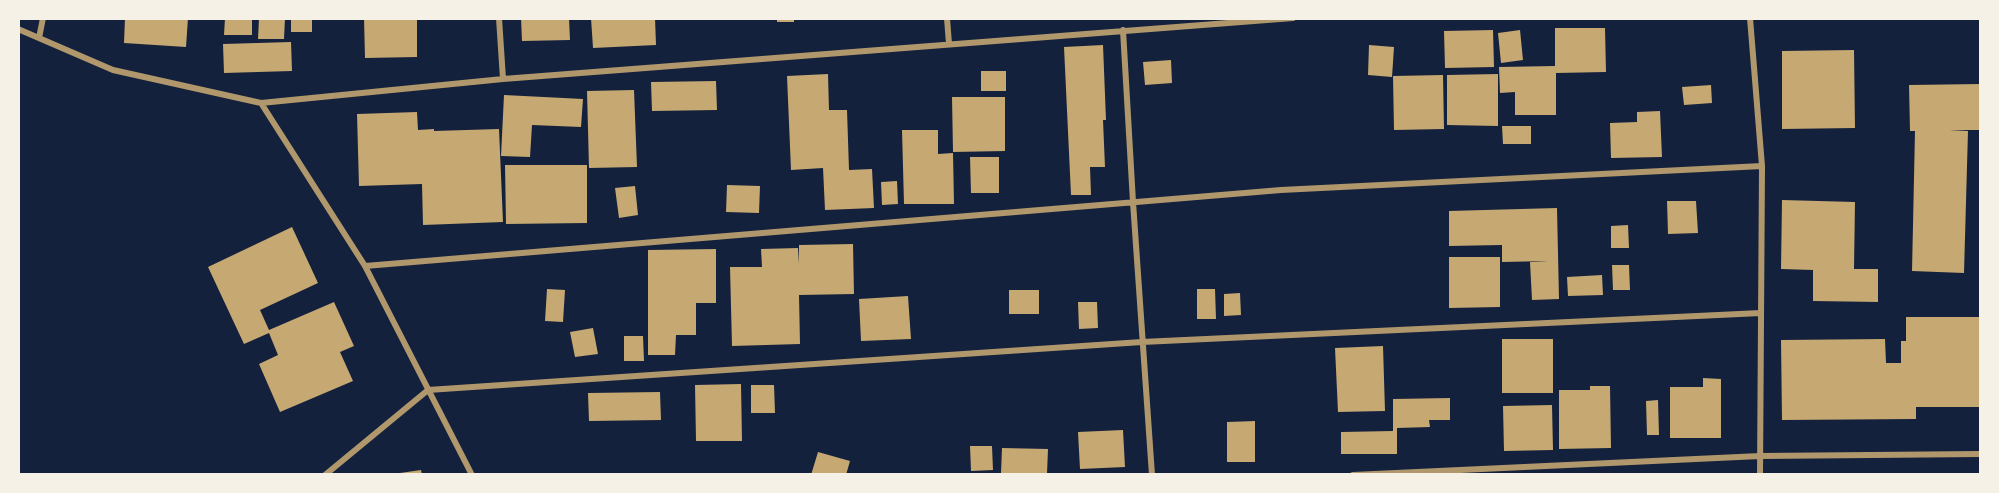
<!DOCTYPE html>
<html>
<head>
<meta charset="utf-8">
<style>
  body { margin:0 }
  #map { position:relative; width:1999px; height:493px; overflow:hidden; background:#14213d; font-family:Roboto,sans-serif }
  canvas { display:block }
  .frame { position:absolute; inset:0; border:20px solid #f6f1e7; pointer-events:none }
</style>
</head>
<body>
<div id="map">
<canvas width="1999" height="493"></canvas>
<div class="frame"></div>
</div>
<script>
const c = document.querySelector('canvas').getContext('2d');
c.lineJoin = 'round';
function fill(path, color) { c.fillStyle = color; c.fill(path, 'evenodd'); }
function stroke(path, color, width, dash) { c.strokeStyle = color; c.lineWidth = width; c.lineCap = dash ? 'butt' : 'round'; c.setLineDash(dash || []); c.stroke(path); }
fill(new Path2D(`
  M 125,18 L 188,18 L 186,47 L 124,43 Z
  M 225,18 L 252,18 L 252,35 L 224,35 Z
  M 259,18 L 285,18 L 284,39 L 258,39 Z
  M 291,18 L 312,18 L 312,32 L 291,32 Z
  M 364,18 L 417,18 L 417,57 L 365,58 Z
  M 521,18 L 569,18 L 570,40 L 522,41 Z
  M 591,18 L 655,18 L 656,45 L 593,48 Z
  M 777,18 L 794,18 L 794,22 L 777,22 Z
  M 1555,28 L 1605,28 L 1606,72 L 1556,73 L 1556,115 L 1515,115 L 1515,92 L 1500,93 L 1499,67 L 1555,66 Z
  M 1493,30 L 1494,67 L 1445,68 L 1444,31 Z
  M 1520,30 L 1523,60 L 1501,63 L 1498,33 Z
  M 291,42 L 292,71 L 224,73 L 223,44 Z
  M 1103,45 L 1106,120 L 1103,120 L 1105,167 L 1090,167 L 1091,195 L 1071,195 L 1064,47 Z
  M 1369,45 L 1394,47 L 1392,77 L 1368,75 Z
  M 1854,50 L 1855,128 L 1782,129 L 1782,51 Z
  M 1171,60 L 1172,83 L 1145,85 L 1143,62 Z
  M 981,71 L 1006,71 L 1006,91 L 981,91 Z
  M 828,74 L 829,110 L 847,110 L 849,170 L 872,169 L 874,208 L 825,210 L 823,168 L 791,170 L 787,76 Z
  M 1498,74 L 1498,126 L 1447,125 L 1447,75 Z
  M 1443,75 L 1444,129 L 1394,130 L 1393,76 Z
  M 716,81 L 717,110 L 652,111 L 651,82 Z
  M 1981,84 L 1981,130 L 1949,130 L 1968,131 L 1964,273 L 1912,271 L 1915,131 L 1910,131 L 1909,85 Z
  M 1711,85 L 1712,103 L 1684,105 L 1682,87 Z
  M 634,90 L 637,167 L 589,168 L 587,91 Z
  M 504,95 L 583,99 L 581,127 L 532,125 L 530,157 L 501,156 Z
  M 952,97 L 1005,97 L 1005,151 L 953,152 Z
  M 1660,111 L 1662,157 L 1611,158 L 1610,123 L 1637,122 L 1637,112 Z
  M 417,112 L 418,130 L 434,129 L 434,131 L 499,129 L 503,222 L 423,225 L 422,184 L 359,186 L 357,114 Z
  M 1502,126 L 1531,126 L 1531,144 L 1503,144 Z
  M 902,130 L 938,130 L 938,154 L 953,153 L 954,204 L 904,204 Z
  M 970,157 L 999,157 L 999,193 L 971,193 Z
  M 505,165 L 587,165 L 587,223 L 506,224 Z
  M 897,181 L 898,204 L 882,205 L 881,182 Z
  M 727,185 L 760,186 L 759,213 L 726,212 Z
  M 635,186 L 638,215 L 619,218 L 615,188 Z
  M 1782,200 L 1855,202 L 1854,269 L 1878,269 L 1878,302 L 1813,301 L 1813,270 L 1781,269 Z
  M 1667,201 L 1696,201 L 1698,233 L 1668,234 Z
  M 1557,208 L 1559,299 L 1532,300 L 1530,262 L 1548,261 L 1502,262 L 1502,245 L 1449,246 L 1449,211 Z
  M 1628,225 L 1629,248 L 1611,248 L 1611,226 Z
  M 292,227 L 318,283 L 260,310 L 269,330 L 334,302 L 354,346 L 340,352 L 353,381 L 280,412 L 259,364 L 278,355 L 269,333 L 244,344 L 208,267 Z
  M 853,244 L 854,294 L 799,295 L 800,344 L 732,346 L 730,267 L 762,267 L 761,249 L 798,248 L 799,264 L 799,245 Z
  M 716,249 L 716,303 L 696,303 L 696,335 L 676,335 L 675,355 L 648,355 L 648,250 Z
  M 1449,257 L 1500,257 L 1500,307 L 1449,308 Z
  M 1612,265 L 1629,265 L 1630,290 L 1613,290 Z
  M 1602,275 L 1603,295 L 1568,296 L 1567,277 Z
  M 547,289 L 565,290 L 563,322 L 545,321 Z
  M 1197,289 L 1215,289 L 1216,319 L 1197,319 Z
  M 1009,290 L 1039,290 L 1039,314 L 1009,314 Z
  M 1240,293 L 1241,315 L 1224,316 L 1224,294 Z
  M 908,296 L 911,339 L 861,341 L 859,299 Z
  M 1078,302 L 1097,302 L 1098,328 L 1079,329 Z
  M 1906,317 L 1981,317 L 1981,407 L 1916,407 L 1916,419 L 1782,420 L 1781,340 L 1885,339 L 1886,363 L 1901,363 L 1901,341 L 1906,341 Z
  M 593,328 L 598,354 L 575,357 L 570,332 Z
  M 624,336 L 643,336 L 644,361 L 624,361 Z
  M 1502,339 L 1553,339 L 1553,393 L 1502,393 Z
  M 1383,346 L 1385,411 L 1338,412 L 1335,348 Z
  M 1703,378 L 1721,379 L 1721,438 L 1670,438 L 1670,387 L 1703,387 Z
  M 741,384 L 742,441 L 696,441 L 695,385 Z
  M 751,385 L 774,385 L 775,413 L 751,413 Z
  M 1590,386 L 1610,386 L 1611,448 L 1559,449 L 1559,390 L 1590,390 Z
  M 660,392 L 661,420 L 589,421 L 588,393 Z
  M 1450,398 L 1450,420 L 1429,420 L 1430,427 L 1397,428 L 1397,454 L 1341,454 L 1341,432 L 1393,431 L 1393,399 Z
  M 1658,400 L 1659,435 L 1647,435 L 1646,401 Z
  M 1552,405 L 1553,450 L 1504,451 L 1503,406 Z
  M 1255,421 L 1255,462 L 1227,462 L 1227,422 Z
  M 1123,430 L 1125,467 L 1080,469 L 1078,432 Z
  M 970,446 L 992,446 L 993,470 L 971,471 Z
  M 1002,448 L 1048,449 L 1047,474 L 1001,473 Z
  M 818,452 L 850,461 L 846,475 L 811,475 Z
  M 421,470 L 422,475 L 393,475 L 393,474 Z`), '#c6a872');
stroke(new Path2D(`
  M 499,18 L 503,79
  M 947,18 L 949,44
  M 1750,18 L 1762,166 L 1760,475
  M 18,29 L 113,70 L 261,103 L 365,266 L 472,475
  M 1123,30 L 1133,202 L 1152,475
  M 39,38 L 43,18
  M 261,103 L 503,79 L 1293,18
  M 365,266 L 1281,190 L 1762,166
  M 325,475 L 428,390 L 1142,342 L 1761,313
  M 1353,475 L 1760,456 L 1981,454`), '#b1986c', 6);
</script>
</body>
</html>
